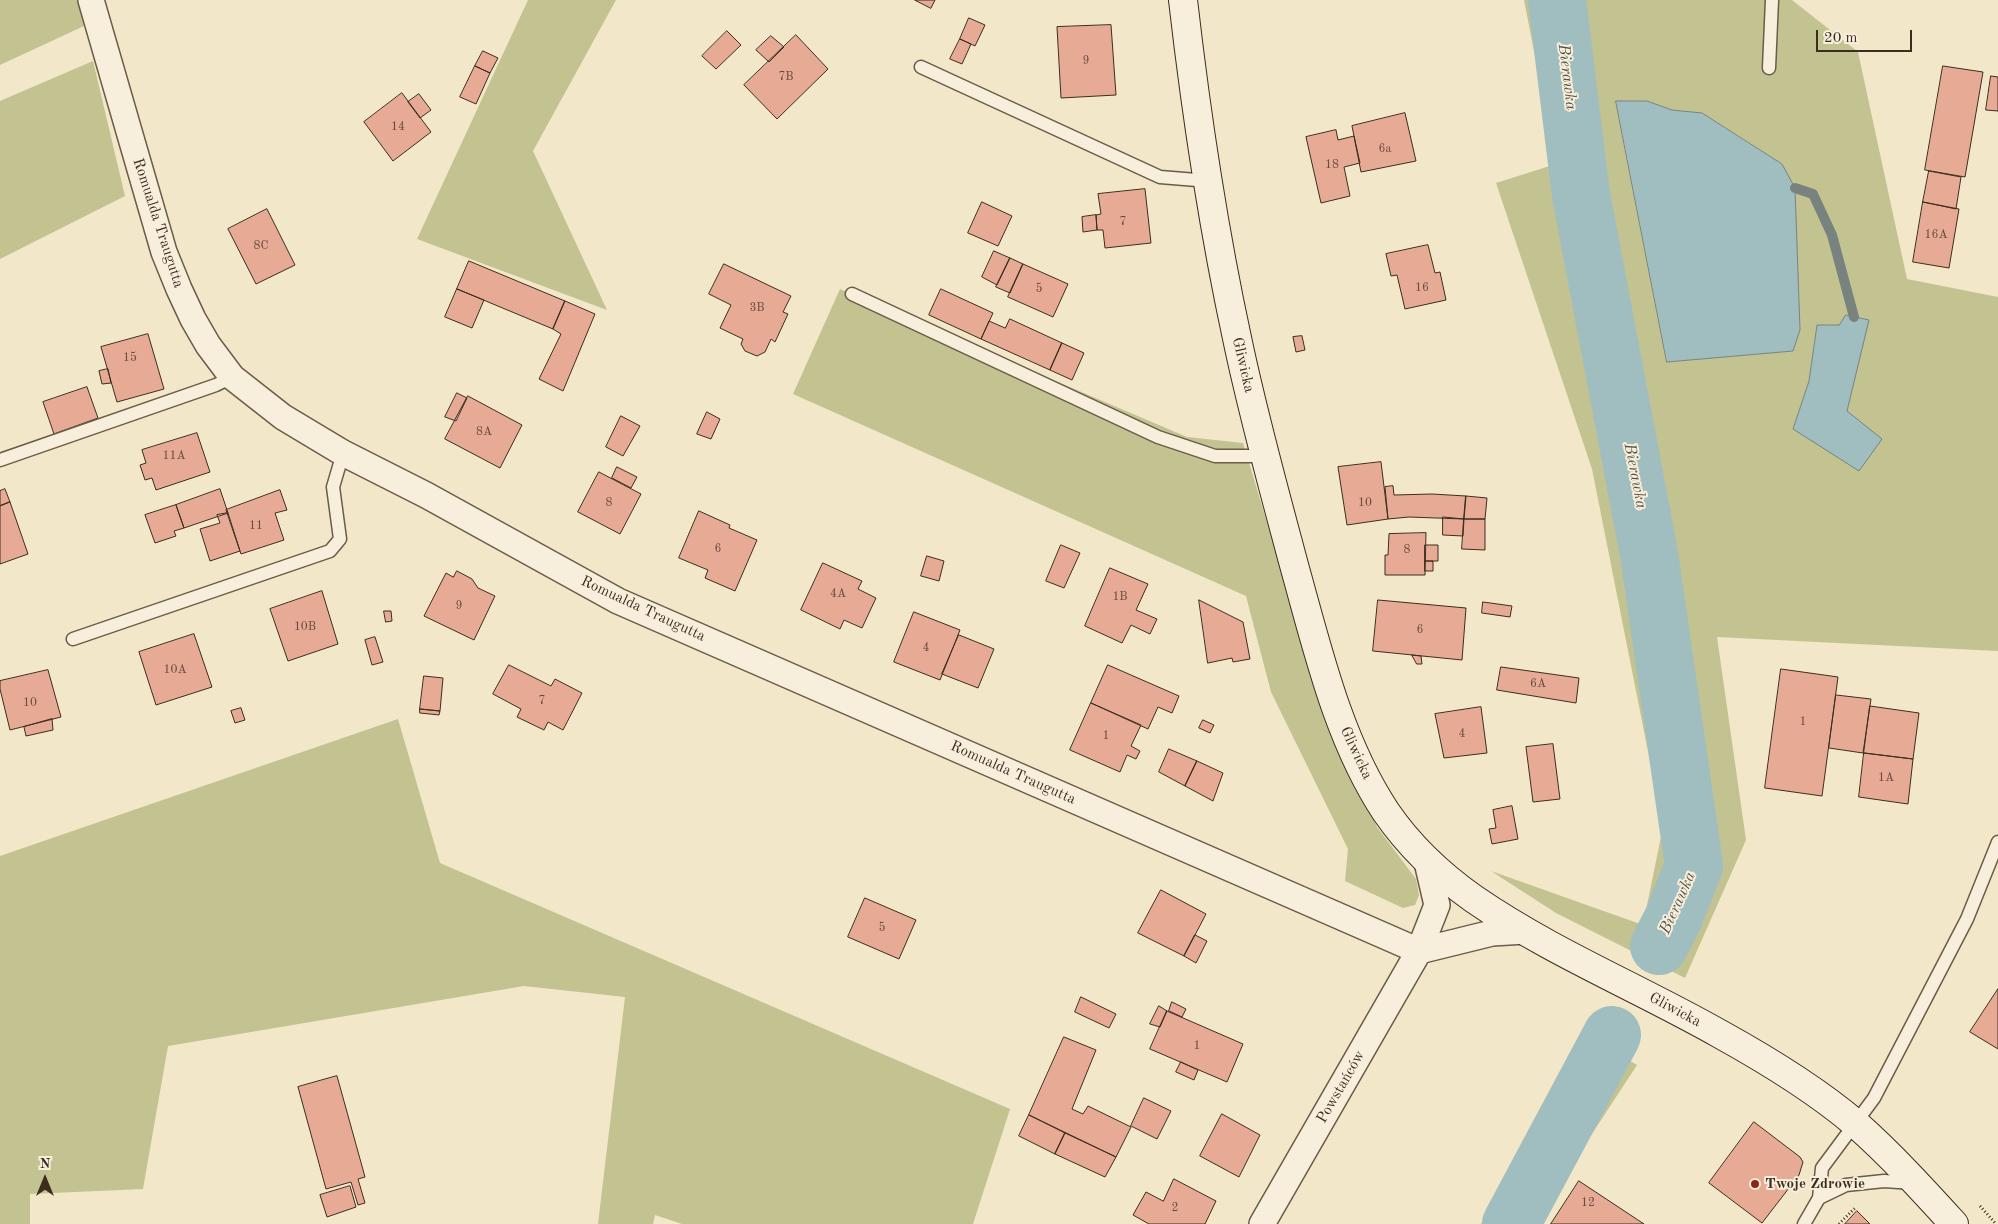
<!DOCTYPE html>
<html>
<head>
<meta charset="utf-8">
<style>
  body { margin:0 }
  #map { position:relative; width:1998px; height:1224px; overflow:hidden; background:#f2e7c8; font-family:"Old Standard TT",serif }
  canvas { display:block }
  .north { position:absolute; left:20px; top:1154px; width:50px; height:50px; -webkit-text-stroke:4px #f7efdb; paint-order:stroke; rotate:0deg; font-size:14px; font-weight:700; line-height:20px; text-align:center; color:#3c2d1e }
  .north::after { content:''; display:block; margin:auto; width:18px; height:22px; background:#3c2d1e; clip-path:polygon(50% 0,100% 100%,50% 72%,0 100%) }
  .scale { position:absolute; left:1816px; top:30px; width:96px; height:22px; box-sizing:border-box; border:2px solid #3c2d1e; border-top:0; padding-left:6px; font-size:15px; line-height:18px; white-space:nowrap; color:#3c2d1e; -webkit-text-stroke:4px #f7efdb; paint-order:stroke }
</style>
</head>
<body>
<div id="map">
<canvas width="1998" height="1224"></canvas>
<div class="north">N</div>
<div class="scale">20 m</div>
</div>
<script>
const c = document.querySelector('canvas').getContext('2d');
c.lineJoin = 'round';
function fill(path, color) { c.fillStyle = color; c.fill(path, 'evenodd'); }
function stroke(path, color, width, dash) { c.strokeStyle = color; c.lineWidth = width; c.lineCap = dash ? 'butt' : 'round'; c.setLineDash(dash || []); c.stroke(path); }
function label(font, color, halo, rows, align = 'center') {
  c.font = font + ' "Old Standard TT",serif'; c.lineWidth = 4; c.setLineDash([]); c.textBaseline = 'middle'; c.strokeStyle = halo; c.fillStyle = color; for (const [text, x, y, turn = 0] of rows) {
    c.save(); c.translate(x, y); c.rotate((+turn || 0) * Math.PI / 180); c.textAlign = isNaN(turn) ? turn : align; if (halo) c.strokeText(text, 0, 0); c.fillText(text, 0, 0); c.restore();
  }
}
fill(new Path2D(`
  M 0,0 L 78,0 L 84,26 L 0,65 Z
  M 528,0 L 616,0 L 533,151 L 607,310 L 417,239 Z
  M 1524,0 L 1792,0 L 1858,52 L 1907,279 L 1998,297 L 1998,651 L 1717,637 L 1746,840 L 1685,978 L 1556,913 L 1491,871 L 1643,925 L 1663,827 L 1592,469 L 1496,183 L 1556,164 ZM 1616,101 L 1647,101 L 1672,110 L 1702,113 L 1782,164 L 1797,262 L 1800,330 L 1793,351 L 1667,362 ZM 1817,325 L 1839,325 L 1847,411 L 1793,429 L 1809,381 Z
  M 93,61 L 125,196 L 0,259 L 0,101 Z
  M 840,289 L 1187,437 L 1243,443 L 1315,681 L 1377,827 L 1416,879 L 1419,895 L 1415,905 L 1403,908 L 1345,881 L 1348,849 L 1271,692 L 1246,596 L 793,394 Z
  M 398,719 L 440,863 L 1010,1109 L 973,1224 L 682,1224 L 655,1215 L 653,1224 L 598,1224 L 625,997 L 524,986 L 168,1046 L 143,1189 L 30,1194 L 30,1224 L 0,1224 L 0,856 Z
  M 1589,1037 L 1637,1065 L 1533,1224 L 1481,1224 Z`), '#c2c391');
const water = new Path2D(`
  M 1616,101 L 1647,101 L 1672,110 L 1702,113 L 1782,164 L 1795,188 L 1800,330 L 1793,351 L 1667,362 Z
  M 1846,315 L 1869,320 L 1847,411 L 1882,439 L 1859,471 L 1793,429 L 1809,381 L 1817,325 L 1839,325 Z`);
fill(water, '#a0bdc0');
stroke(water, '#78837f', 1);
stroke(new Path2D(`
  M 1795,188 L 1813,194 L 1832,235 L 1854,317`), '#78837f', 10);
stroke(new Path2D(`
  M 1557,0 L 1581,195 L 1649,554 L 1694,866 L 1673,919 L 1659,946
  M 1511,1224 L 1612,1035`), '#a0bdc0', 58);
const building = new Path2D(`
  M 915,0 L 935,0 L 931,8 Z
  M 969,18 L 985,25 L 975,46 L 960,39 Z
  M 1111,25 L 1116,95 L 1061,98 L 1057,27 Z
  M 727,31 L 741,45 L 716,69 L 702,56 Z
  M 796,35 L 828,69 L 777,119 L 744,85 Z
  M 771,36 L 784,47 L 769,62 L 756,50 Z
  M 960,39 L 971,44 L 962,64 L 950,59 Z
  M 483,51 L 498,58 L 490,73 L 475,66 Z
  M 475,66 L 490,73 L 476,104 L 460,97 Z
  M 1943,66 L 1983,72 L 1965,177 L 1925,170 Z
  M 1991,76 L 1998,77 L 1998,111 L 1986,110 Z
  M 402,93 L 431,132 L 393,161 L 364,122 Z
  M 419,94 L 431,110 L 420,118 L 408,102 Z
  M 1405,113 L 1416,161 L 1361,172 L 1352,126 Z
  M 1336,130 L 1338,140 L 1354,136 L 1360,163 L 1344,167 L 1350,196 L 1321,203 L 1306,137 Z
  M 1929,171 L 1961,177 L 1956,209 L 1923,202 Z
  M 1145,189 L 1151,243 L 1105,248 L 1103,230 L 1097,230 L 1096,215 L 1101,214 L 1098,194 Z
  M 982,202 L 1012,216 L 998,246 L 968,233 Z
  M 1923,202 L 1959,209 L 1949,268 L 1913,262 Z
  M 267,209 L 295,265 L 256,284 L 228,229 Z
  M 1096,215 L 1097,230 L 1083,232 L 1082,217 Z
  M 1428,245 L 1435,273 L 1440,272 L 1446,300 L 1405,309 L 1397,275 L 1391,276 L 1386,254 Z
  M 994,251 L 1010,258 L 997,285 L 982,277 Z
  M 1010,258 L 1023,264 L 1010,293 L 996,287 Z
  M 469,261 L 565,301 L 553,329 L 457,289 Z
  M 724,264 L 791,296 L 783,312 L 788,314 L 775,342 L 771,339 L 765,352 L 757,356 L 745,351 L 741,344 L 743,339 L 720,328 L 731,305 L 709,294 Z
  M 1023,264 L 1068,284 L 1053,317 L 1008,297 Z
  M 457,289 L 484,300 L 472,328 L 445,317 Z
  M 941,289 L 993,313 L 981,339 L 929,315 Z
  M 565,301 L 595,314 L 563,391 L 539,379 L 561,334 L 553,329 Z
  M 1010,319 L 1062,343 L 1050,370 L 981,339 L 989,321 L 1005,328 Z
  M 148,334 L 164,389 L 117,402 L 101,347 Z
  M 1302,336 L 1305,350 L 1296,352 L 1293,337 Z
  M 1062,343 L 1084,353 L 1072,380 L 1050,370 Z
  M 108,369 L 111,383 L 102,384 L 99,371 Z
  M 87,387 L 98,418 L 54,434 L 43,402 Z
  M 457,393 L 467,398 L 456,421 L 445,417 Z
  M 468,396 L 522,425 L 500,468 L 445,439 Z
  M 707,412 L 720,419 L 711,439 L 697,434 Z
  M 621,416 L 640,426 L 623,456 L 606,447 Z
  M 197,433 L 210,472 L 156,490 L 152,478 L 145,480 L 140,465 L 146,463 L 142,450 Z
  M 1381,462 L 1388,519 L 1347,525 L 1338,467 Z
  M 617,467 L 637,477 L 631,488 L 612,478 Z
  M 599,472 L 641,494 L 620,534 L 578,512 Z
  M 1393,486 L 1394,495 L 1432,494 L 1466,496 L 1464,519 L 1409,517 L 1388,519 L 1385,487 Z
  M 5,489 L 10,502 L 0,506 L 0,491 Z
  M 220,489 L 228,513 L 184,528 L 176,505 Z
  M 280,490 L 287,510 L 275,513 L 284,540 L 241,554 L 226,510 Z
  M 1466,496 L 1487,498 L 1485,519 L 1464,519 Z
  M 10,502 L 28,554 L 0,564 L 0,506 Z
  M 176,505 L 184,528 L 174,531 L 176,536 L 155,543 L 145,515 Z
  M 699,511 L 730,525 L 729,528 L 757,540 L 735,591 L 705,578 L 708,570 L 679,558 Z
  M 228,513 L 240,551 L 210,561 L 200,529 L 220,523 L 217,515 Z
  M 1443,517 L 1464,519 L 1463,536 L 1443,535 Z
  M 1464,519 L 1485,519 L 1485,550 L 1462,549 Z
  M 1426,533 L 1425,575 L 1385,575 L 1385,555 L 1388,555 L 1389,534 Z
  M 1061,545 L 1080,553 L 1064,588 L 1046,581 Z
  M 1425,545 L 1438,545 L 1438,561 L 1425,561 Z
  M 927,556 L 944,561 L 939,581 L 921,576 Z
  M 1425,561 L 1433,561 L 1433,571 L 1425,571 Z
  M 823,563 L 862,581 L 858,589 L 876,598 L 862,628 L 844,620 L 840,629 L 801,610 Z
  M 1110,568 L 1148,584 L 1136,610 L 1157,619 L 1150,634 L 1131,625 L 1122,643 L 1085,626 Z
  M 457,571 L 472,579 L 478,588 L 495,596 L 474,640 L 424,616 L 446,573 L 453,577 Z
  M 322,591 L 338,644 L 288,661 L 270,609 Z
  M 1199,600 L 1243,622 L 1250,659 L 1233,662 L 1232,658 L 1208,663 Z
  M 1378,600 L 1466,608 L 1462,660 L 1373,651 Z
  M 1483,602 L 1512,606 L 1510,617 L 1482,613 Z
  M 384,611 L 391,611 L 392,621 L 386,622 Z
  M 914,612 L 960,630 L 940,680 L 894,662 Z
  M 194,634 L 212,687 L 156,705 L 139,652 Z
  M 959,635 L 994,649 L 978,688 L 942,674 Z
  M 375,637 L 383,662 L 372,665 L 365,640 Z
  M 1412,655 L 1421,656 L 1422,664 L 1417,664 Z
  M 509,665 L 551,686 L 555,679 L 582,693 L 563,730 L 548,722 L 544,730 L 517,717 L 521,709 L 493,694 Z
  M 1108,665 L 1179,696 L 1172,713 L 1158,707 L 1148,729 L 1091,703 Z
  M 1501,667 L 1579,678 L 1576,703 L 1497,690 Z
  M 1781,669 L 1838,677 L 1822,796 L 1765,788 Z
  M 48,670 L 61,717 L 10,730 L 0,689 L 0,681 Z
  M 424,676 L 443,678 L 440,711 L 420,709 Z
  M 1836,695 L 1871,699 L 1863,753 L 1829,748 Z
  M 1091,703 L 1141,725 L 1131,746 L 1140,751 L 1136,759 L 1127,755 L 1120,772 L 1070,750 Z
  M 1870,706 L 1919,713 L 1913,759 L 1864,753 Z
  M 1481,707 L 1487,753 L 1444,758 L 1435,714 Z
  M 241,708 L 245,720 L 235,723 L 231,711 Z
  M 420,709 L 440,711 L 439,715 L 420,713 Z
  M 52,719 L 53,730 L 26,736 L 24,727 Z
  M 1203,720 L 1214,725 L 1210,733 L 1199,728 Z
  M 1553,744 L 1560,799 L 1533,802 L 1526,747 Z
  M 1169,749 L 1197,761 L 1185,786 L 1159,772 Z
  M 1864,753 L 1913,759 L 1908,804 L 1859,797 Z
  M 1197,761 L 1223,773 L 1213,801 L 1185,786 Z
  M 1512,806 L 1518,839 L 1492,844 L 1489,829 L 1496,828 L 1493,810 Z
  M 1161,890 L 1206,914 L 1184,956 L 1138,933 Z
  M 865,898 L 916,920 L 899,959 L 848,937 Z
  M 1195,935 L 1207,941 L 1196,963 L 1184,956 Z
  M 1998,989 L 1998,1049 L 1970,1032 Z
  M 1081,997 L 1116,1014 L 1109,1028 L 1075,1012 Z
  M 1172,1002 L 1186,1009 L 1182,1017 L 1169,1011 Z
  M 1159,1006 L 1167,1011 L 1160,1027 L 1150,1024 Z
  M 1167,1011 L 1243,1044 L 1227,1082 L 1150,1049 Z
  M 1064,1037 L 1096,1050 L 1072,1109 L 1083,1114 L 1088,1106 L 1131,1127 L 1116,1157 L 1029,1115 Z
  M 1181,1062 L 1198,1070 L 1194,1080 L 1176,1072 Z
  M 337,1076 L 365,1177 L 358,1179 L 365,1203 L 358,1205 L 351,1182 L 326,1189 L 298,1087 Z
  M 1144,1098 L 1171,1111 L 1157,1139 L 1131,1126 Z
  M 1222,1114 L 1260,1135 L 1239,1177 L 1200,1156 Z
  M 1029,1115 L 1065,1133 L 1055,1154 L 1019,1136 Z
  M 1754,1122 L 1800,1157 L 1803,1162 L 1799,1175 L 1762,1223 L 1709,1183 Z
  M 1065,1133 L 1116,1157 L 1105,1177 L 1055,1154 Z
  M 1174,1179 L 1216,1201 L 1205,1224 L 1149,1224 L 1133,1215 L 1146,1192 L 1163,1201 Z
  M 1579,1181 L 1644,1224 L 1551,1224 Z
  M 350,1186 L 356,1207 L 327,1217 L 320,1195 Z
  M 1857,1211 L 1870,1224 L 1845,1224 Z`);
fill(building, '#e7ab95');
stroke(building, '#3c2d1e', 1);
const lane = new Path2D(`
  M 921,67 L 1160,177 L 1209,181
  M 1769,68 L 1772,0
  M 852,294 L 1158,437 L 1215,456 L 1265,456
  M 0,460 L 216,385 L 232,377
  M 73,639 L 330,551 L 340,539 L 333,487 L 343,453
  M 1819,1198 L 1846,1185 L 1884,1181 L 1913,1183
  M 1804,1224 L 1819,1198 L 1822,1168 L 1874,1098 L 1967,919 L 1998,842`);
const street = new Path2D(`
  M 91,0 L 164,252 L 179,289 L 193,319 L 208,345 L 232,377 L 283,417 L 343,453 L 426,495 L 618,601 L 1419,951
  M 1419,951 L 1492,933 L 1526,931
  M 1262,1224 L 1419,951 L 1437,905 L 1427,862`);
const secondary = new Path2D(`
  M 1183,0 C 1196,113 1213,227 1237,338 C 1253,415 1274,490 1294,565 C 1317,647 1338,740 1386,812 C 1410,847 1440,875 1474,899 C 1551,952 1639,988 1720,1034 C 1767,1060 1815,1089 1856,1124 C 1891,1155 1923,1190 1954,1224`);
stroke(lane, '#6a5c48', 15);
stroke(street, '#6a5c48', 28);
stroke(secondary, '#3c2d1e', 30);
stroke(new Path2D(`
  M 1980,1206 L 1996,1224
  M 1839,1224 L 1855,1208`), '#3c2d1e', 3, [1, 2.5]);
stroke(lane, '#f7efdb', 12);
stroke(street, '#f7efdb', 25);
stroke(secondary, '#f7efdb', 28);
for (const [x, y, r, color] of [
  [1755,1184,5,"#8f2418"]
]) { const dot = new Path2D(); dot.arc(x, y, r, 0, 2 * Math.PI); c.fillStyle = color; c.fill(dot); stroke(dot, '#f7efdb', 2); }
label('12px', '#674c3c', null, [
  ["9",1086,61],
  ["7B",786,77],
  ["14",398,127],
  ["6a",1385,149],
  ["18",1332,165],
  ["7",1123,222],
  ["16A",1936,235],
  ["8C",261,246],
  ["16",1422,288],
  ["5",1039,289],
  ["3B",757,308],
  ["15",130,358],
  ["8A",484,432],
  ["11A",174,456],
  ["8",609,503],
  ["10",1365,503],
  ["11",256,526],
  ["6",718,549],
  ["8",1407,550],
  ["4A",838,594],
  ["1B",1120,597],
  ["9",459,606],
  ["10B",305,627],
  ["6",1420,630],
  ["4",926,648],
  ["10A",175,670],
  ["6A",1538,684],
  ["7",542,701],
  ["10",30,703],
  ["1",1803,722],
  ["4",1462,734],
  ["1",1106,736],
  ["1A",1886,778],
  ["5",882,928],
  ["1",1197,1046],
  ["12",1588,1203],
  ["2",1175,1208]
]);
label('15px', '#3c2d1e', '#f7efdb', [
  ["Romualda Traugutta",158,223,72],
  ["Gliwicka",1243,365,77],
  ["Romualda Traugutta",643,609,25],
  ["Gliwicka",1356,753,65],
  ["Romualda Traugutta",1013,773,24],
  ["Gliwicka",1675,1010,28],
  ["Powstańców",1341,1087,-60]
]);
label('bold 15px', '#3c2d1e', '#f7efdb', [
  ["Twoje Zdrowie",1765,1184]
], 'left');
label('italic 16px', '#555146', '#f7efdb', [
  ["Bierawka",1567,77,83],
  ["Bierawka",1635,476,79],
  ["Bierawka",1678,903,-66]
]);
</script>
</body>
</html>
